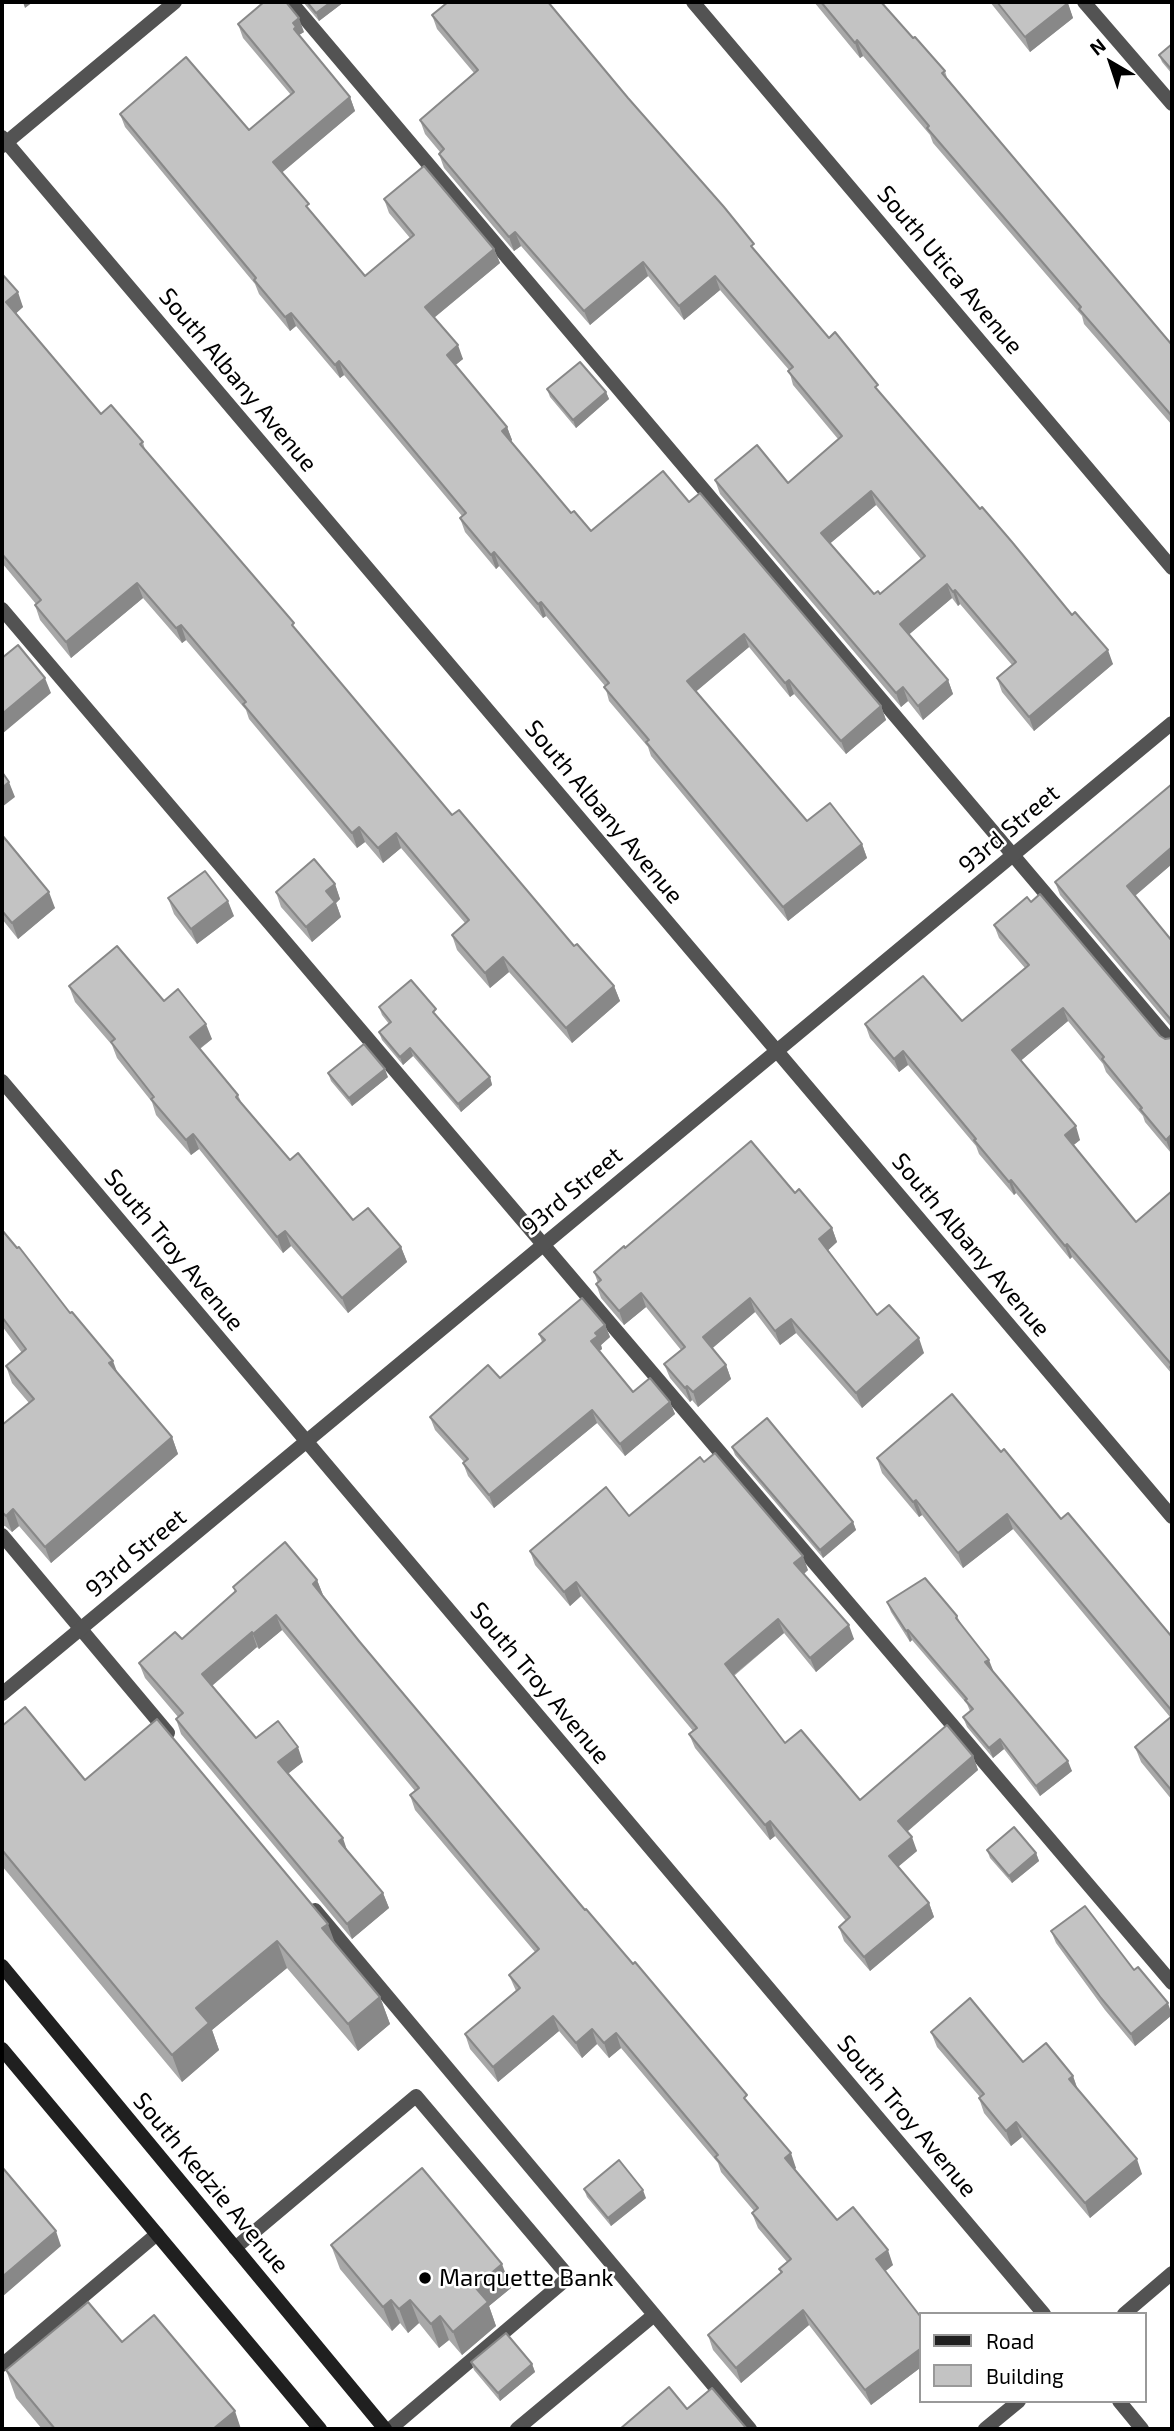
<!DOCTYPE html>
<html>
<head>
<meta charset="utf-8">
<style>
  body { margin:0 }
  #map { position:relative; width:1174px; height:2431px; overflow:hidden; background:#fff; font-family:"Exo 2",sans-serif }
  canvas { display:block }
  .frame { position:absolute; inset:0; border:4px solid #000; pointer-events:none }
  .legend { position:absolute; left:919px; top:2312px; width:228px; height:91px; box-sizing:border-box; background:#fff; border:2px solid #999; margin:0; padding:9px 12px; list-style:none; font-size:21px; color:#000 }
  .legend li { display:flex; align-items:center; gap:14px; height:35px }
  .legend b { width:35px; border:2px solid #999 }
  .north { position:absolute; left:1076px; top:28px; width:70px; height:70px; -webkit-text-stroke:5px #fff; paint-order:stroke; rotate:321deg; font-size:19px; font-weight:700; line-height:28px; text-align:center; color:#000 }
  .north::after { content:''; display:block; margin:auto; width:24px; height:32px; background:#000; clip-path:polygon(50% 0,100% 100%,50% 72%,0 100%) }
</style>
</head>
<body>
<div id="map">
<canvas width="1174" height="2431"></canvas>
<div class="frame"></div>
<ul class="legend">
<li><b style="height:9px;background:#202020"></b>Road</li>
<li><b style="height:19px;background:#c3c3c3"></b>Building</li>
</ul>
<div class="north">N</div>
</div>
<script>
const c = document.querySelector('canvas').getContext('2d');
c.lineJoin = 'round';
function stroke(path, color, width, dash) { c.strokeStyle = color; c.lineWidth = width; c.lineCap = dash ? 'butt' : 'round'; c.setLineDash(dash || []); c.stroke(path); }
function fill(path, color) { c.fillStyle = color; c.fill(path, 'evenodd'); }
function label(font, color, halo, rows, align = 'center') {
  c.font = font + ' "Exo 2",sans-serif'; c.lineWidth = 5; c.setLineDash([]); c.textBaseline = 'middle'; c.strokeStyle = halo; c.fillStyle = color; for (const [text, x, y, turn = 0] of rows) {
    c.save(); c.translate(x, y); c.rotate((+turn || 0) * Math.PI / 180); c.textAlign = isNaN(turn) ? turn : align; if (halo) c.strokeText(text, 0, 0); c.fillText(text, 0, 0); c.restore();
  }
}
stroke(new Path2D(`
  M 291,2 L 1172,1043
  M 1084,2 L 1172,104
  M 2,609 L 1172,1983
  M 2,1535 L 168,1733
  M 315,1910 L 750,2429
  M 235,2248 L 416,2096 L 569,2277 L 390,2429
  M 2,2365 L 157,2234
  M 517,2429 L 654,2315`), '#535353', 14);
stroke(new Path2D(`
  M 693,2 L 1172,568
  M 2,137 L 1172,1517
  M 2,146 L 175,2
  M 2,1081 L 1044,2314
  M 2,1694 L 1172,723
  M 1124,2314 L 1172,2273
  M 1119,2401 L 1142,2429
  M 985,2429 L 1019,2401`), '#535353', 14);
stroke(new Path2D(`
  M 2,1966 L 385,2429
  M 2,2049 L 320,2429`), '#202020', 14);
fill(new Path2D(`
  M 303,2 L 344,2 L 319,21 Z
  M 814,2 L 881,2 L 913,38 L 945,71 L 948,81 L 1172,345 L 1172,425 L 1084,324 L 1082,316 L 933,143 L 930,135 L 863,56 L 860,58 Z
  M 990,2 L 1067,2 L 1073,18 L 1030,52 Z
  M 432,15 L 758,254 L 829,338 L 881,394 L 1113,664 L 1034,731 L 1002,692 L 997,678 L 1012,665 L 960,604 L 958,606 L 952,598 L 909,634 L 948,680 L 953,694 L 923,720 L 908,701 L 901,707 L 720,494 L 715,480 L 788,483 L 838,439 L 793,385 L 789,370 L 720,290 L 684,320 L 648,276 L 590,325 L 521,246 L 514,251 L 444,168 L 439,154 L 440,152 L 425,134 L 420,120 L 474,73 L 437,29 ZM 876,505 L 921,559 L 880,594 L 874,594 L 830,543 Z
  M 238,24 L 304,32 L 299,35 L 350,97 L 355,111 L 282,172 L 312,213 L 365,276 L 410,238 L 389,213 L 384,199 L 494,249 L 500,263 L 434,318 L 463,359 L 455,365 L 507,427 L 512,440 L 511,442 L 571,513 L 591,531 L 689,502 L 881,706 L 886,720 L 846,754 L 794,694 L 790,697 L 749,647 L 696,691 L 807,821 L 862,844 L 867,858 L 788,921 L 651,756 L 648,747 L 609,701 L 605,686 L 546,616 L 543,618 L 499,566 L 496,569 L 465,532 L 460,518 L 462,516 L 344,375 L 340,378 L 296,326 L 290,331 L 259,294 L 255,284 L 125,127 L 120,114 L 249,130 L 291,95 L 243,38 Z
  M 1172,44 L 1172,74 L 1162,62 L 1159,55 Z
  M 2,274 L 23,307 L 16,313 L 101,414 L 143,442 L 145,450 L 452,815 L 574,946 L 614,986 L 620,1001 L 572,1043 L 509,972 L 490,988 L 457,950 L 452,935 L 465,923 L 401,848 L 383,863 L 365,842 L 357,848 L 249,719 L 246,710 L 186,640 L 182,643 L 143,598 L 71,658 L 40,620 L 35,605 L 36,604 L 2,563 Z
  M 547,389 L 606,392 L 609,399 L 576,428 L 550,397 Z
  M 1172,784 L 1172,864 L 1135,896 L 1172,941 L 1172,1028 L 1060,895 L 1055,882 Z
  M 2,835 L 55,908 L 18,939 L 2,919 Z
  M 335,884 L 340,899 L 336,903 L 341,917 L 312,942 L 281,907 L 276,892 Z
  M 168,898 L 234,916 L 197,944 L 174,914 Z
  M 994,925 L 1160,1036 L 1165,1039 L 1172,1038 L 1172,1152 L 1171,1153 L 1145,1122 L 1143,1116 L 1106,1072 L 1103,1064 L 1068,1021 L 1020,1061 L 1080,1140 L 1073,1145 L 1136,1222 L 1172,1191 L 1172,1374 L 1072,1257 L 1070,1259 L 1016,1193 L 1014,1195 L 979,1154 L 976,1146 L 908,1065 L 899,1072 L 870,1038 L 865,1024 L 962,1021 L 1025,968 L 999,938 Z
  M 69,986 L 164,1001 L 212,1039 L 200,1049 L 238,1095 L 242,1104 L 290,1160 L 353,1220 L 401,1247 L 407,1262 L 348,1313 L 291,1246 L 283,1253 L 199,1149 L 191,1155 L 156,1115 L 152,1102 L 117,1058 L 112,1045 L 75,1002 Z
  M 379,1007 L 438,1017 L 490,1077 L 492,1085 L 461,1112 L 413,1056 L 403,1065 L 382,1040 L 379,1032 L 389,1024 L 382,1015 Z
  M 328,1073 L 388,1077 L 352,1106 L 331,1081 Z
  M 795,1193 L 832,1228 L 837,1242 L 827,1251 L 877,1315 L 924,1353 L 862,1408 L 796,1333 L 780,1345 L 755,1312 L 712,1348 L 726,1365 L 731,1379 L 698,1407 L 692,1400 L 690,1402 L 670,1378 L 664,1364 L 681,1350 L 646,1307 L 624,1325 L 601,1298 L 596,1284 L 598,1283 L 594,1272 L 625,1248 Z
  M 2,1230 L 117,1373 L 172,1437 L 178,1454 L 51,1563 L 19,1526 L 12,1532 L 5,1526 L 2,1526 L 2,1425 L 29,1403 L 12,1383 L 6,1366 L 22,1353 L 2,1326 Z
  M 605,1325 L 610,1337 L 601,1345 L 602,1349 L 599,1351 L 633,1392 L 670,1402 L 675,1414 L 625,1456 L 597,1423 L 494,1508 L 468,1476 L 463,1463 L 464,1462 L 435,1430 L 430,1417 L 500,1378 L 542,1342 L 539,1334 Z
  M 732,1447 L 853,1522 L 856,1530 L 823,1558 L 735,1455 Z
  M 1001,1452 L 1061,1519 L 1172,1637 L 1172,1800 L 1141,1762 L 1135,1747 L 1170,1717 L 1013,1529 L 963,1568 L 922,1515 L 919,1517 L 882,1473 L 877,1458 Z
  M 629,1516 L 808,1570 L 804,1574 L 854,1639 L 816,1672 L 784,1633 L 734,1676 L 785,1743 L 860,1800 L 973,1756 L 978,1770 L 907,1832 L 917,1851 L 898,1867 L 929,1903 L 934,1917 L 870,1971 L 844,1941 L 839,1927 L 846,1921 L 775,1836 L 770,1840 L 695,1748 L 689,1734 L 693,1731 L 581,1596 L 570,1606 L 535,1565 L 530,1551 Z
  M 317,1580 L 323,1595 L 359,1641 L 751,2106 L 796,2168 L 794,2170 L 837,2220 L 893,2265 L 885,2271 L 920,2316 L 920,2368 L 871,2405 L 809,2325 L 741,2383 L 713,2350 L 708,2335 L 781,2273 L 779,2269 L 787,2262 L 758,2228 L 752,2213 L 754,2211 L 721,2172 L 718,2163 L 621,2048 L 609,2058 L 597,2044 L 582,2058 L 559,2031 L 498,2082 L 470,2049 L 465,2034 L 516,1991 L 509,1975 L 535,1952 L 415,1810 L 410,1795 L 415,1791 L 282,1630 L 259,1649 L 257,1647 L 212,1686 L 256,1738 L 303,1762 L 288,1773 L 347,1850 L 383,1893 L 389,1908 L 352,1939 L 181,1734 L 176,1719 L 178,1717 L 145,1678 L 139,1663 L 182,1639 L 235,1592 L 233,1587 Z
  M 887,1602 L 957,1616 L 960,1622 L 992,1670 L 1072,1771 L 1040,1796 L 1004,1749 L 993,1758 L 967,1727 L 963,1717 L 970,1711 L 967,1704 L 912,1640 L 910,1642 L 891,1612 Z
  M 2,1726 L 335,1943 L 380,1997 L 390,2024 L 358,2051 L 287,1968 L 212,2030 L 219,2050 L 182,2082 L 2,1866 Z
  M 987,1850 L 1036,1853 L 1039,1861 L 1012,1883 L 990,1858 Z
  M 1051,1931 L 1134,1970 L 1172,2015 L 1135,2046 L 1105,2010 L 1056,1943 Z
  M 931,2032 L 1023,2062 L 1073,2076 L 1078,2090 L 1142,2174 L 1090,2218 L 1022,2137 L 1011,2146 L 984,2113 L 979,2098 L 980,2097 L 937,2047 Z
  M 584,2189 L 646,2198 L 611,2226 L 587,2197 Z
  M 331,2245 L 511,2288 L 489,2306 L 496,2326 L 462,2355 L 449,2340 L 439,2348 L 419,2323 L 408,2333 L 400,2323 L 392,2331 L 340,2269 Z
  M 122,2342 L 241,2429 L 42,2429 L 16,2398 L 6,2370 Z
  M 471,2362 L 532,2364 L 535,2372 L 500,2401 L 474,2370 Z`), '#a8a8a8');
fill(new Path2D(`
  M 23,2 L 33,2 L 25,8 Z
  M 331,2 L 344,2 L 319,21 L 316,13 Z
  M 1068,3 L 1073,18 L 1030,52 L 1025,37 Z
  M 299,18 L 304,32 L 299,35 L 294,29 L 293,23 Z
  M 857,40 L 863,56 L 860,58 L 855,43 Z
  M 350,97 L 355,111 L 278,176 L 273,162 Z
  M 515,232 L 521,246 L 514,251 L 509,237 Z
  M 494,249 L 500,263 L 430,321 L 425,307 Z
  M 643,262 L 648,276 L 590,325 L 584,311 Z
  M 715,276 L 720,290 L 684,320 L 679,306 Z
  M 18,292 L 23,307 L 12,317 L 6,302 Z
  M 291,313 L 296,326 L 290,331 L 285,317 Z
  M 458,345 L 463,359 L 452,368 L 447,355 Z
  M 339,361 L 344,375 L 340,378 L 335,365 Z
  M 606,392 L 609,399 L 576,428 L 573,420 Z
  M 507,427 L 512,440 L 507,445 L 502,431 Z
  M 871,491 L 876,505 L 826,547 L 821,533 Z
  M 494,552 L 499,566 L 496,569 L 491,555 Z
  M 137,583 L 143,598 L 71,658 L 66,642 Z
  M 947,584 L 952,598 L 905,638 L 900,624 Z
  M 955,590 L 960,604 L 958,606 L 953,592 Z
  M 541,602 L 546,616 L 543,618 L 538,604 Z
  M 181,625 L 186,640 L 182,643 L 176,628 Z
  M 744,634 L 749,647 L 692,695 L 687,681 Z
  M 1108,650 L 1113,664 L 1034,731 L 1029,717 Z
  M 45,678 L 51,693 L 2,734 L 2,714 Z
  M 789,680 L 794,694 L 790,697 L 785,683 Z
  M 948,680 L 953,694 L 923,720 L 918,706 Z
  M 903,687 L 908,701 L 901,707 L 896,693 Z
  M 881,706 L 886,720 L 846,754 L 841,741 Z
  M 9,782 L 15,797 L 2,807 L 2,788 Z
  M 359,827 L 365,842 L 357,848 L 352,833 Z
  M 396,833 L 401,848 L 383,863 L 378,848 Z
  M 862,844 L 867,858 L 788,921 L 783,907 Z
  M 1172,847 L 1172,864 L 1131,899 L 1127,886 Z
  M 335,884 L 340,899 L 336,903 L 341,917 L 312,942 L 306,927 L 326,891 Z
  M 49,892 L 55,908 L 18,939 L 12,923 Z
  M 228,901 L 234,916 L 197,944 L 191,929 Z
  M 503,957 L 509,972 L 490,988 L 485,973 Z
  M 614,986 L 620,1001 L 572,1043 L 566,1028 Z
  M 1063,1008 L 1068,1021 L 1017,1064 L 1012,1050 Z
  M 206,1024 L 212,1039 L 195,1052 L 190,1037 Z
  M 410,1048 L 413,1056 L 403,1065 L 400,1057 Z
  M 903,1051 L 908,1065 L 899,1072 L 894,1059 Z
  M 385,1069 L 388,1077 L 352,1106 L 349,1098 Z
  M 490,1077 L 492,1085 L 461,1112 L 458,1104 Z
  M 1076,1126 L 1080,1140 L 1070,1148 L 1065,1135 Z
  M 193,1134 L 199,1149 L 191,1155 L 186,1140 Z
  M 1172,1134 L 1172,1152 L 1171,1153 L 1166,1140 Z
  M 1011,1180 L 1016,1193 L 1014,1195 L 1009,1182 Z
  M 832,1228 L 837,1242 L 824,1254 L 819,1239 Z
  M 285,1231 L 291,1246 L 283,1253 L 277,1237 Z
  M 1067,1244 L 1072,1257 L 1070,1259 L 1065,1246 Z
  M 401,1247 L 407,1262 L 348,1313 L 342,1298 Z
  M 641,1293 L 646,1307 L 624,1325 L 619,1311 Z
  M 750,1298 L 755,1312 L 708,1352 L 703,1337 Z
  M 791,1319 L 796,1333 L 780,1345 L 775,1331 Z
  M 605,1325 L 610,1337 L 601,1345 L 602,1349 L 596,1354 L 591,1341 L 595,1333 Z
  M 919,1338 L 924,1353 L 862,1408 L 856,1393 Z
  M 113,1361 L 119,1377 L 109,1363 Z
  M 726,1365 L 731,1379 L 698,1407 L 693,1392 Z
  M 687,1386 L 692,1400 L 690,1402 L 685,1388 Z
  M 670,1402 L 675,1414 L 625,1456 L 620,1444 Z
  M 592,1410 L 597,1423 L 494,1508 L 489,1495 Z
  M 172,1437 L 178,1454 L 51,1563 L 45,1547 Z
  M 916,1500 L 922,1515 L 919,1517 L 913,1502 Z
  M 13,1509 L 19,1526 L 12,1532 L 6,1516 Z
  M 1007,1514 L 1013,1529 L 963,1568 L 958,1553 Z
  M 853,1522 L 856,1530 L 823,1558 L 820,1550 Z
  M 803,1556 L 808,1570 L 800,1577 L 794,1563 Z
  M 317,1580 L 323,1595 L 313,1584 Z
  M 576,1582 L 581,1596 L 570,1606 L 564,1592 Z
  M 276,1615 L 282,1630 L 259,1649 L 253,1634 Z
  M 778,1619 L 784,1633 L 730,1678 L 725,1664 Z
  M 849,1625 L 854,1639 L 816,1672 L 810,1658 Z
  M 908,1630 L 912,1640 L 910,1642 L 906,1631 Z
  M 252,1632 L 257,1647 L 208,1689 L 202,1674 Z
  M 989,1660 L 993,1670 L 989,1673 L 985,1662 Z
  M 1000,1739 L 1004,1749 L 993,1758 L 989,1748 Z
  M 298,1747 L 303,1762 L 284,1777 L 278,1762 Z
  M 973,1756 L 978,1770 L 903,1835 L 898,1821 Z
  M 1068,1761 L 1072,1771 L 1040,1796 L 1036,1786 Z
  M 770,1821 L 775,1836 L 770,1840 L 765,1825 Z
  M 912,1837 L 917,1851 L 894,1870 L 889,1856 Z
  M 343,1838 L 348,1853 L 339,1841 Z
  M 1036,1853 L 1039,1861 L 1012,1883 L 1009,1876 Z
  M 383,1893 L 389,1908 L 352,1939 L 347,1924 Z
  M 929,1903 L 934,1917 L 870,1971 L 864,1957 Z
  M 328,1924 L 338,1951 L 322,1928 Z
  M 277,1941 L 287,1968 L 212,2030 L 219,2050 L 182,2082 L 172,2055 L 196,2008 Z
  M 380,1997 L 390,2024 L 358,2051 L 348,2024 Z
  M 1168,2003 L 1172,2015 L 1135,2046 L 1131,2034 Z
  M 553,2016 L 559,2031 L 498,2082 L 493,2067 Z
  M 592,2029 L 597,2044 L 582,2058 L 576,2043 Z
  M 616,2033 L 621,2048 L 609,2058 L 604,2043 Z
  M 1073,2076 L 1078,2091 L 1069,2079 Z
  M 1016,2122 L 1022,2137 L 1011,2146 L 1006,2131 Z
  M 791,2153 L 796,2168 L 790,2173 L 785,2158 Z
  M 1137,2159 L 1142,2174 L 1090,2218 L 1085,2203 Z
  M 643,2190 L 646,2198 L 611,2226 L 608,2218 Z
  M 56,2231 L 61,2246 L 2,2297 L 2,2277 Z
  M 888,2250 L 893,2265 L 882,2274 L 876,2259 Z
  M 502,2264 L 511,2288 L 489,2306 L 496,2326 L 462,2355 L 453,2332 L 475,2287 Z
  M 391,2300 L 400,2323 L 392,2331 L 383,2307 Z
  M 410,2300 L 419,2323 L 408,2333 L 399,2309 Z
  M 803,2310 L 809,2325 L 741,2383 L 736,2368 Z
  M 440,2316 L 449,2340 L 439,2348 L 431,2324 Z
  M 920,2349 L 920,2368 L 871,2405 L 865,2390 Z
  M 532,2364 L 535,2372 L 500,2401 L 498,2393 Z
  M 235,2411 L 241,2429 L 213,2429 Z`), '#888');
const building = new Path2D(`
  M 264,2 L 286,2 L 299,18 L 293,23 L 296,27 L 294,29 L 350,97 L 273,162 L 309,204 L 306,206 L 365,276 L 414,235 L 384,199 L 424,166 L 494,249 L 425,307 L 458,345 L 447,355 L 507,427 L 502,431 L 571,513 L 574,511 L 591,531 L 663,471 L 689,502 L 700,493 L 881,706 L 841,741 L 789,680 L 785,683 L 744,634 L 687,681 L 807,821 L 830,803 L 862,844 L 783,907 L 646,742 L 649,740 L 604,687 L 609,683 L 541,602 L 538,604 L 494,552 L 491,555 L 460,518 L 466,513 L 339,361 L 335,365 L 291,313 L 285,317 L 254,280 L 256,278 L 120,114 L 186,57 L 249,130 L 294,92 L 238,24 Z
  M 307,2 L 331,2 L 316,13 Z
  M 448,2 L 548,2 L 628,98 L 724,207 L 754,244 L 751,246 L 829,338 L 835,332 L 878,385 L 875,387 L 980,509 L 982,507 L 1012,542 L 1072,615 L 1075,612 L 1108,650 L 1029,717 L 997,678 L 1016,662 L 955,590 L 953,592 L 947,584 L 900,624 L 948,680 L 918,706 L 903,687 L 896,693 L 715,480 L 757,445 L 788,483 L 842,436 L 788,371 L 793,367 L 715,276 L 679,306 L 643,262 L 584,311 L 515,232 L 509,237 L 439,154 L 444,149 L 420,120 L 478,70 L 432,15 ZM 871,491 L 925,556 L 880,594 L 878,591 L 874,594 L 821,533 Z
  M 821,2 L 881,2 L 913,38 L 915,37 L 945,71 L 942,73 L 1172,345 L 1172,416 L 1079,309 L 1081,307 L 927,128 L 929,126 L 857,40 L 855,43 Z
  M 997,2 L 1067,2 L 1068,3 L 1025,37 Z
  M 1172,44 L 1172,70 L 1159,55 Z
  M 2,274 L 18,292 L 6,302 L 101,414 L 111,405 L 143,442 L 140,444 L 294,623 L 292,625 L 452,815 L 459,810 L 574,946 L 577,944 L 614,986 L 566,1028 L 503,957 L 485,973 L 452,935 L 469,920 L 396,833 L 378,848 L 359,827 L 352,833 L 243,704 L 246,702 L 181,625 L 176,628 L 137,583 L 66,642 L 35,605 L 41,600 L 2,554 Z
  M 580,362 L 606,392 L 573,420 L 547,389 Z
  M 18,645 L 45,678 L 2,714 L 2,658 Z
  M 2,772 L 9,782 L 2,788 Z
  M 1172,784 L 1172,847 L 1127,886 L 1172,941 L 1172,1021 L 1055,882 Z
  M 2,835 L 49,892 L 12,923 L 2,911 Z
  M 314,859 L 335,884 L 326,891 L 335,902 L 306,927 L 276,892 Z
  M 205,871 L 228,901 L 191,929 L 168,898 Z
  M 1040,894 L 1160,1036 L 1165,1039 L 1172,1038 L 1172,1134 L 1166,1140 L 1140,1109 L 1142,1108 L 1102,1059 L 1104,1057 L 1063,1008 L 1012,1050 L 1076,1126 L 1065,1135 L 1136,1222 L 1172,1191 L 1172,1369 L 1170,1367 L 1172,1365 L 1067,1244 L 1065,1246 L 1011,1180 L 1009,1182 L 974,1140 L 976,1139 L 903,1051 L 894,1059 L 865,1024 L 923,976 L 962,1021 L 1029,965 L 994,925 L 1027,897 L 1031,902 Z
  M 117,946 L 164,1001 L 178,989 L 206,1024 L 190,1037 L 238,1095 L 236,1097 L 290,1160 L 298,1153 L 353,1220 L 368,1208 L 401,1247 L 342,1298 L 285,1231 L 277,1237 L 193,1134 L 186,1140 L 151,1099 L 154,1097 L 111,1042 L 115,1039 L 69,986 Z
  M 411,980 L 436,1009 L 433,1012 L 490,1077 L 458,1104 L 410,1048 L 400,1057 L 379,1032 L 391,1022 L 379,1007 Z
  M 364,1044 L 385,1069 L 349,1098 L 328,1073 Z
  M 751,1141 L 795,1193 L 799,1189 L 832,1228 L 819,1239 L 877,1315 L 889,1305 L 919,1338 L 856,1393 L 791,1319 L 775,1331 L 750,1298 L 703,1337 L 726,1365 L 693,1392 L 687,1386 L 685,1388 L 664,1364 L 685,1347 L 641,1293 L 619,1311 L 596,1284 L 601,1280 L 594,1272 L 624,1246 L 625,1248 Z
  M 2,1230 L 17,1248 L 19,1247 L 70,1313 L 72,1312 L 113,1361 L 109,1363 L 172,1437 L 45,1547 L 13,1509 L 6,1516 L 2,1512 L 2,1425 L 34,1399 L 6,1366 L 26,1349 L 2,1317 Z
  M 582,1298 L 605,1325 L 595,1333 L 598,1336 L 591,1341 L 633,1392 L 650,1378 L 670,1402 L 620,1444 L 592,1410 L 489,1495 L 463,1463 L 468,1459 L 430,1417 L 488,1365 L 500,1378 L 545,1340 L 539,1334 Z
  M 952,1394 L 1001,1452 L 1004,1449 L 1061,1519 L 1068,1513 L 1172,1637 L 1172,1711 L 1007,1514 L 958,1553 L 916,1500 L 913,1502 L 877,1458 Z
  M 767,1418 L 853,1522 L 820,1550 L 732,1447 Z
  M 715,1453 L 803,1556 L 794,1563 L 849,1625 L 810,1658 L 778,1619 L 725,1664 L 785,1743 L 801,1730 L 860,1800 L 947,1725 L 973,1756 L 898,1821 L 912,1837 L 889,1856 L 929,1903 L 864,1957 L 839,1927 L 850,1917 L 770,1821 L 765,1825 L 689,1734 L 697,1728 L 576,1582 L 564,1592 L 530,1551 L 606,1487 L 629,1516 L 700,1457 L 704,1462 Z
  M 285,1542 L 317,1580 L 313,1584 L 359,1641 L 585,1910 L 586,1909 L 633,1964 L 635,1962 L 747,2095 L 744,2098 L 791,2153 L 785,2158 L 837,2220 L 853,2207 L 888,2250 L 876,2259 L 920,2316 L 920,2349 L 865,2390 L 803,2310 L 736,2368 L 708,2335 L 782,2272 L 779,2269 L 791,2259 L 752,2213 L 758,2208 L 715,2157 L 718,2155 L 616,2033 L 604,2043 L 592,2029 L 576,2043 L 553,2016 L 493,2067 L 465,2034 L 520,1988 L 509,1975 L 539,1949 L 410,1795 L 419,1788 L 276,1615 L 253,1634 L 252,1632 L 202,1674 L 256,1738 L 278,1721 L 298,1747 L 278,1762 L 343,1838 L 339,1841 L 383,1893 L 347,1924 L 176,1719 L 183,1713 L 139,1663 L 175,1632 L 182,1639 L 236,1591 L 233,1587 Z
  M 925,1578 L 957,1616 L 956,1618 L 989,1660 L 985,1662 L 1068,1761 L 1036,1786 L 1000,1739 L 989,1748 L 963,1717 L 973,1709 L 965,1700 L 967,1699 L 908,1630 L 906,1631 L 887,1602 Z
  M 25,1707 L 85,1780 L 157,1719 L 328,1924 L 322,1928 L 380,1997 L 348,2024 L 277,1941 L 196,2008 L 209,2023 L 172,2055 L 2,1850 L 2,1726 Z
  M 1172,1716 L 1172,1791 L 1135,1747 Z
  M 1014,1827 L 1036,1853 L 1009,1876 L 987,1850 Z
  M 1085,1906 L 1134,1970 L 1138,1967 L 1168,2003 L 1131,2034 L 1101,1998 L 1051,1931 Z
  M 970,1998 L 1023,2062 L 1046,2043 L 1073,2076 L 1069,2079 L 1137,2159 L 1085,2203 L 1016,2122 L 1006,2131 L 979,2098 L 984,2094 L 931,2032 Z
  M 619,2160 L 643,2190 L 608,2218 L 584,2189 Z
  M 2,2167 L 56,2231 L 2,2277 Z
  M 422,2168 L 502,2264 L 475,2287 L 488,2302 L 453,2332 L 440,2316 L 431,2324 L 410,2300 L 399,2309 L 391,2300 L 383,2307 L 331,2245 Z
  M 88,2302 L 122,2342 L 154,2315 L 235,2411 L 213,2429 L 55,2429 L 6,2370 Z
  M 506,2333 L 532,2364 L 498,2393 L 471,2362 Z
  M 669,2387 L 687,2409 L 712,2388 L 747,2429 L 620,2429 Z`);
fill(building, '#c3c3c3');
stroke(building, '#888', 2);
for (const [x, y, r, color] of [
  [425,2278,7,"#000"]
]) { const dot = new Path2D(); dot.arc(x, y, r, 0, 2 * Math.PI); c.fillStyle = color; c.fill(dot); stroke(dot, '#fff', 2.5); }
label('24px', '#000', '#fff', [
  ["South Utica Avenue",950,270,50],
  ["South Albany Avenue",238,380,50],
  ["South Albany Avenue",604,812,50],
  ["93rd Street",1009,829,-40],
  ["93rd Street",572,1191,-40],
  ["South Albany Avenue",971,1245,50],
  ["South Troy Avenue",174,1250,50],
  ["93rd Street",136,1553,-40],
  ["South Troy Avenue",540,1683,50],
  ["South Troy Avenue",907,2116,50],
  ["South Kedzie Avenue",211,2183,50]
]);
label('24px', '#000', '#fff', [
  ["Marquette Bank",439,2278]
], 'left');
</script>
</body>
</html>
